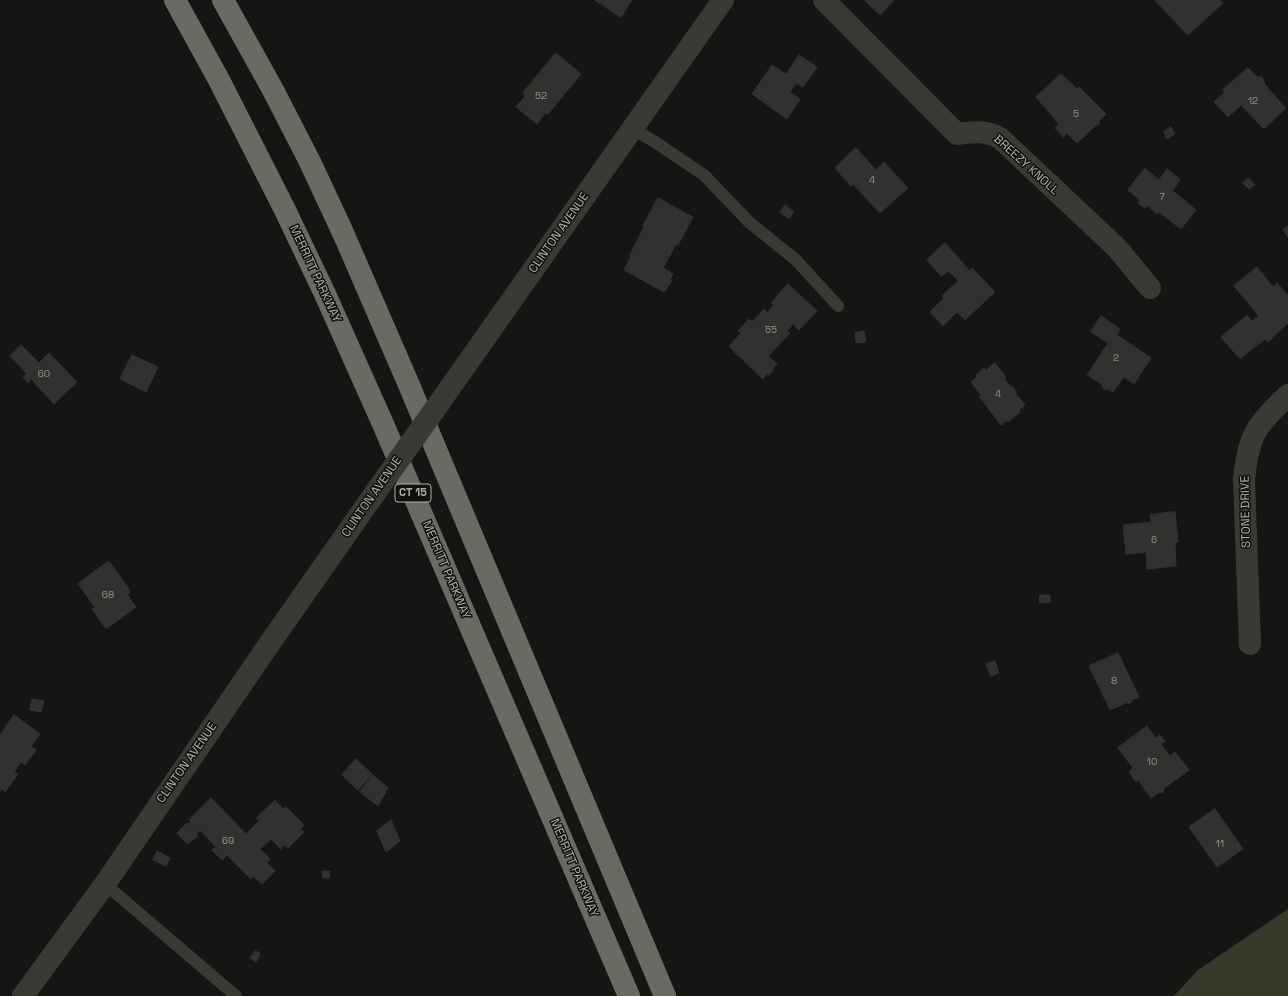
<!DOCTYPE html>
<html>
<head>
<meta charset="utf-8">
<style>
  body { margin:0 }
  canvas { display:block; background:#151614 }
</style>
</head>
<body>
<canvas width="1288" height="996"></canvas>
<script>
const c = document.querySelector('canvas').getContext('2d');
c.lineJoin = 'round';
function fill(path, color) { c.fillStyle = color; c.fill(path, 'evenodd'); }
function stroke(path, color, width, dash) { c.strokeStyle = color; c.lineWidth = width; c.lineCap = dash ? 'butt' : 'round'; c.setLineDash(dash || []); c.stroke(path); }
function label(font, color, halo, rows, align = 'center') {
  c.font = font + ' "Space Grotesk",sans-serif'; c.lineWidth = 3; c.setLineDash([]); c.textBaseline = 'middle'; c.strokeStyle = halo; c.fillStyle = color; for (const [text, x, y, turn = 0] of rows) {
    c.save(); c.translate(x, y); c.rotate((+turn || 0) * Math.PI / 180); c.textAlign = isNaN(turn) ? turn : align; if (halo) c.strokeText(text, 0, 0); c.fillText(text, 0, 0); c.restore();
  }
}
fill(new Path2D(`
  M 1288,909 L 1288,996 L 1174,996 L 1198,970 Z`), '#38392b');
const building = new Path2D(`
  M 595,0 L 632,0 L 621,17 Z
  M 866,0 L 894,0 L 880,15 L 865,1 Z
  M 1155,0 L 1220,0 L 1223,3 L 1188,35 Z
  M 556,53 L 581,74 L 548,114 L 546,112 L 537,124 L 516,107 L 525,96 L 523,93 Z
  M 799,55 L 817,67 L 803,87 L 796,83 L 790,92 L 800,99 L 787,119 L 752,94 L 772,65 L 786,74 Z
  M 1248,68 L 1257,77 L 1262,77 L 1264,81 L 1265,85 L 1286,108 L 1264,129 L 1241,105 L 1228,117 L 1214,102 L 1225,92 L 1223,90 Z
  M 1061,74 L 1077,89 L 1079,87 L 1106,114 L 1098,122 L 1100,123 L 1097,126 L 1096,125 L 1077,143 L 1067,133 L 1063,137 L 1055,128 L 1059,124 L 1036,97 Z
  M 1171,127 L 1175,134 L 1167,139 L 1164,132 Z
  M 856,148 L 876,170 L 884,162 L 908,188 L 880,213 L 853,184 L 851,186 L 835,168 Z
  M 1145,168 L 1159,180 L 1167,169 L 1180,179 L 1173,191 L 1196,210 L 1181,229 L 1159,212 L 1157,214 L 1147,205 L 1145,208 L 1138,203 L 1140,200 L 1128,190 Z
  M 1249,178 L 1255,185 L 1249,189 L 1243,183 Z
  M 658,198 L 693,217 L 678,245 L 676,244 L 663,268 L 673,274 L 670,280 L 672,281 L 664,292 L 624,270 L 631,256 L 630,255 L 644,227 L 643,226 Z
  M 785,205 L 794,212 L 789,219 L 780,212 Z
  M 1288,226 L 1288,237 L 1283,230 Z
  M 945,243 L 970,271 L 972,268 L 995,292 L 965,320 L 957,312 L 943,326 L 930,312 L 944,298 L 942,296 L 958,281 L 949,271 L 941,276 L 927,260 Z
  M 1257,267 L 1273,287 L 1277,283 L 1288,296 L 1288,323 L 1268,342 L 1265,339 L 1240,359 L 1221,337 L 1247,315 L 1252,321 L 1259,316 L 1234,286 Z
  M 788,284 L 817,311 L 799,330 L 793,324 L 787,331 L 790,333 L 768,356 L 777,364 L 772,369 L 773,370 L 769,375 L 767,374 L 763,379 L 740,357 L 739,357 L 729,346 L 741,333 L 738,331 L 749,319 L 752,322 L 764,309 L 767,313 L 774,305 L 771,303 Z
  M 1101,316 L 1120,329 L 1117,335 L 1151,358 L 1134,384 L 1124,377 L 1113,392 L 1107,389 L 1106,390 L 1102,387 L 1103,385 L 1087,375 L 1108,343 L 1091,332 Z
  M 864,331 L 866,342 L 856,343 L 855,333 Z
  M 21,345 L 39,363 L 49,353 L 77,382 L 54,404 L 31,379 L 28,383 L 23,377 L 27,374 L 10,356 Z
  M 132,355 L 158,367 L 146,392 L 120,379 Z
  M 995,363 L 1006,377 L 1004,378 L 1011,387 L 1012,386 L 1017,392 L 1015,393 L 1025,405 L 1019,410 L 1020,412 L 1008,422 L 1007,420 L 1001,425 L 979,396 L 981,395 L 971,382 L 977,377 L 976,375 L 984,368 L 986,370 Z
  M 1175,512 L 1178,542 L 1175,542 L 1176,566 L 1147,569 L 1146,552 L 1126,554 L 1123,525 L 1151,522 L 1150,515 Z
  M 109,561 L 127,586 L 130,592 L 127,594 L 136,607 L 106,629 L 92,609 L 95,607 L 78,584 Z
  M 1040,595 L 1050,595 L 1050,602 L 1040,603 Z
  M 1118,653 L 1139,697 L 1131,700 L 1132,702 L 1128,704 L 1128,702 L 1110,710 L 1089,666 Z
  M 995,661 L 999,673 L 991,676 L 986,664 Z
  M 32,699 L 44,701 L 41,712 L 30,710 Z
  M 14,715 L 40,734 L 31,746 L 36,750 L 25,765 L 21,762 L 14,772 L 18,774 L 5,792 L 2,789 L 0,792 L 0,735 Z
  M 1147,726 L 1156,738 L 1160,735 L 1165,741 L 1161,744 L 1170,756 L 1175,752 L 1189,770 L 1163,789 L 1164,791 L 1162,793 L 1160,792 L 1151,798 L 1138,780 L 1136,782 L 1129,772 L 1133,768 L 1118,748 Z
  M 356,759 L 372,774 L 358,790 L 342,775 Z
  M 373,775 L 388,788 L 378,806 L 360,792 Z
  M 211,798 L 246,834 L 259,821 L 256,818 L 275,800 L 283,809 L 286,807 L 304,825 L 301,829 L 304,832 L 288,848 L 284,845 L 281,849 L 271,839 L 260,849 L 270,859 L 267,863 L 275,871 L 262,884 L 253,876 L 251,879 L 227,855 L 222,860 L 212,850 L 216,847 L 200,830 L 197,833 L 197,837 L 187,844 L 177,833 L 187,823 L 188,824 L 191,822 L 189,820 Z
  M 1215,809 L 1243,849 L 1217,867 L 1189,827 Z
  M 391,820 L 400,841 L 386,852 L 377,831 Z
  M 157,851 L 170,858 L 166,866 L 153,860 Z
  M 323,871 L 330,871 L 329,878 L 323,878 Z
  M 255,951 L 260,953 L 259,954 L 260,955 L 256,962 L 250,958 Z`);
fill(building, '#30322f');
stroke(building, '#2f322e', 1);
stroke(new Path2D(`
  M 633,129 L 655,142 L 704,175 L 749,222 L 796,260 L 838,306
  M 105,884 L 236,996`), '#383a35', 12);
stroke(new Path2D(`
  M 824,0 L 957,134 C 974,132 984,130 1000,138 L 1117,248 L 1150,288
  M 440,402 L 723,0
  M 1250,644 L 1244,480 C 1248,435 1256,426 1288,395
  M 23,996 L 105,884 L 272,640 L 375,493`), '#383a35', 22);
stroke(new Path2D(`
  M 175,0 L 219,80 L 285,210 L 325,294 L 383,424 L 629,996
  M 223,0 L 273,90 L 310,162 L 344,235 L 409,385 L 665,996`), '#686b61', 22);
stroke(new Path2D(`
  M 375,493 L 440,402`), '#383a35', 22);
label('10px', '#919488', null, [
  ["52",541,96],
  ["12",1253,101],
  ["5",1076,114],
  ["4",872,180],
  ["7",1162,197],
  ["55",771,330],
  ["2",1116,358],
  ["60",44,374],
  ["4",998,394],
  ["6",1154,540],
  ["68",108,595],
  ["8",1114,681],
  ["10",1152,762],
  ["69",228,841],
  ["11",1220,844]
]);
for (const [x, y, w] of [
  [413,493,36]
]) { const box = new Path2D(); box.roundRect(x - w / 2, y - 9, w, 18, 3); c.fillStyle = '#10110f'; c.fill(box); stroke(box, '#b1b5a6', 1); }
label('bold 11px', '#b1b5a6', null, [
  ["CT 15",413,493]
]);
label('12px', '#b1b5a6', '#10110f', [
  ["BREEZY KNOLL",1026,165,42],
  ["CLINTON AVENUE",559,233,-55],
  ["MERRITT PARKWAY",315,274,65],
  ["CLINTON AVENUE",372,497,-55],
  ["STONE DRIVE",1246,512,-91],
  ["MERRITT PARKWAY",446,570,67],
  ["CLINTON AVENUE",187,763,-55],
  ["MERRITT PARKWAY",574,868,67]
]);
</script>
</body>
</html>
